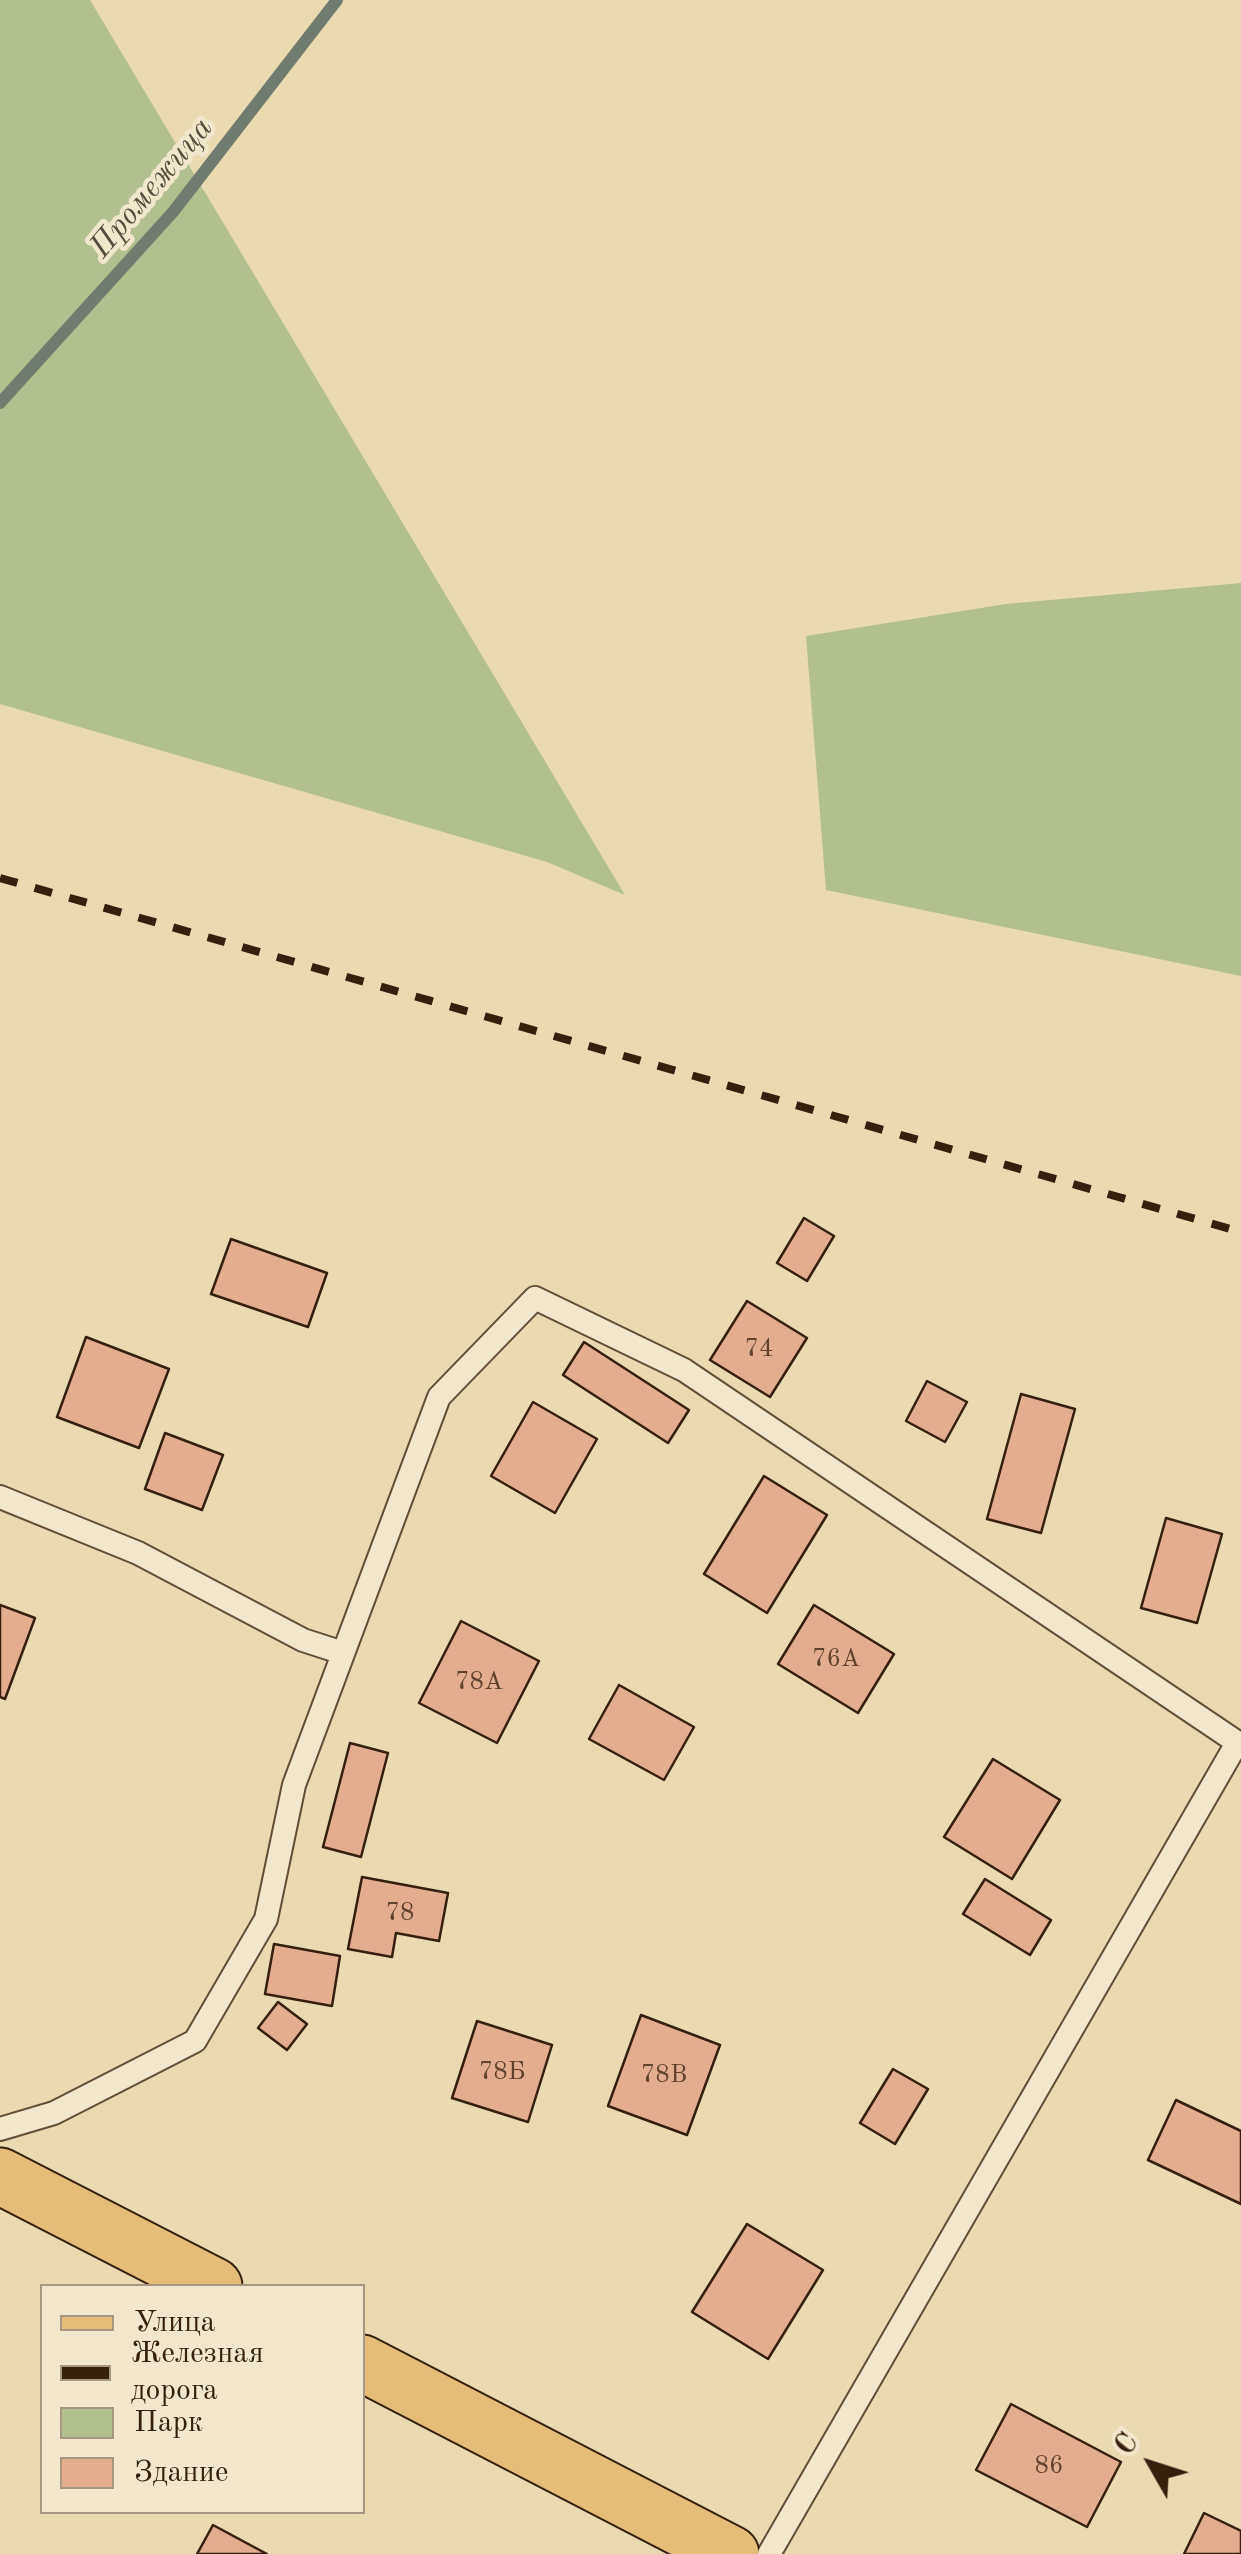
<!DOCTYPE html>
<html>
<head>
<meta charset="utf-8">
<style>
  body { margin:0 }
  #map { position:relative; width:1241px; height:2554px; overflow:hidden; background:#eadab0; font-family:"Old Standard TT",serif }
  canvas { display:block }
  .legend { position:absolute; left:40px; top:2284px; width:325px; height:230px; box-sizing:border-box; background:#f1e7cc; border:2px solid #a69780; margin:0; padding:12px 18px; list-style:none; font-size:30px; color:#351f0d }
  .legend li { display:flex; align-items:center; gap:20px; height:50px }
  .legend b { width:50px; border:2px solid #a69780 }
  .north { position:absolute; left:1101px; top:2414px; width:100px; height:100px; -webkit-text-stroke:8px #f1e7cc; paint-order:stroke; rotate:309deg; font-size:28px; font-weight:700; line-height:40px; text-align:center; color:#351f0d }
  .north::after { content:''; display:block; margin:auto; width:35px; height:45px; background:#351f0d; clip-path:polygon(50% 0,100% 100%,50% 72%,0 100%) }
</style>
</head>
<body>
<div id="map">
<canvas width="1241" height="2554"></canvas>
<ul class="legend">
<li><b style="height:12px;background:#e5bd78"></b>Улица</li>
<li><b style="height:12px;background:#351f0d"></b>Железная дорога</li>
<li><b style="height:28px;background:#b2c08e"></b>Парк</li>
<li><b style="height:28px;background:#e4ad8d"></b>Здание</li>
</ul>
<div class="north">С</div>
</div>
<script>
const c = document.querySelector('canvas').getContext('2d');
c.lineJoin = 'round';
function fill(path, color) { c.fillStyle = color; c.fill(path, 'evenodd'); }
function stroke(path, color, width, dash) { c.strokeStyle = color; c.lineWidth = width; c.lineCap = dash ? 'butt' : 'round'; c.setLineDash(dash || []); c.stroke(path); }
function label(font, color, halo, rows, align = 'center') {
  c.font = font + ' "Old Standard TT",serif'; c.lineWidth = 9; c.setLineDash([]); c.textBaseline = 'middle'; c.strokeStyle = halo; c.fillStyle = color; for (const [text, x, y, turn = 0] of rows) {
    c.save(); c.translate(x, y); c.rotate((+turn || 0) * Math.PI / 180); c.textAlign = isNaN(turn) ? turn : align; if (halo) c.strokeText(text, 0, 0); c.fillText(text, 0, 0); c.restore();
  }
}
fill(new Path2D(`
  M 0,0 L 90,0 L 625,895 L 547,862 L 0,704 Z
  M 1241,583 L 1241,976 L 826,890 L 806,636 L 1006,604 Z`), '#b2c08e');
stroke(new Path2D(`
  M 0,403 L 173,212 L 337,0`), '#717c70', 12);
const building = new Path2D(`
  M 804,1218 L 834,1236 L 807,1281 L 777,1263 Z
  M 231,1239 L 327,1273 L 308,1327 L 211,1294 Z
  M 747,1301 L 807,1338 L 770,1397 L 710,1360 Z
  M 86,1337 L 169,1369 L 139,1448 L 57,1417 Z
  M 584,1342 L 689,1410 L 668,1443 L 563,1375 Z
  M 927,1381 L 967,1402 L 945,1442 L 906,1421 Z
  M 1021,1394 L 1075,1409 L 1041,1533 L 987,1519 Z
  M 533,1402 L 597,1439 L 555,1513 L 491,1476 Z
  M 165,1433 L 223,1455 L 202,1510 L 145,1489 Z
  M 764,1476 L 827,1515 L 767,1613 L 704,1574 Z
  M 1166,1518 L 1222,1534 L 1197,1623 L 1141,1608 Z
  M 0,1605 L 35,1618 L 5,1699 L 0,1697 Z
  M 814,1605 L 894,1654 L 858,1713 L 778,1664 Z
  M 461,1621 L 539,1661 L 497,1743 L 419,1703 Z
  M 619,1685 L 694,1727 L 664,1780 L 589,1739 Z
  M 350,1743 L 388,1753 L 361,1857 L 323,1847 Z
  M 993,1759 L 1060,1800 L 1012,1879 L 944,1837 Z
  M 362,1877 L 448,1893 L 439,1941 L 396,1933 L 392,1957 L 348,1949 Z
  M 985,1879 L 1051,1920 L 1030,1955 L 963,1914 Z
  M 274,1944 L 340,1956 L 332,2006 L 265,1994 Z
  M 278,2002 L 307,2024 L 287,2050 L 258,2028 Z
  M 641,2015 L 720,2045 L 687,2135 L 608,2106 Z
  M 477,2021 L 552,2045 L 528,2122 L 452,2098 Z
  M 893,2069 L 928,2089 L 895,2144 L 860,2123 Z
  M 1176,2100 L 1241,2131 L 1241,2204 L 1148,2160 Z
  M 747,2224 L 823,2270 L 768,2359 L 692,2312 Z
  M 1011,2404 L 1121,2462 L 1087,2527 L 976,2470 Z
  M 1204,2513 L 1241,2531 L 1241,2554 L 1184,2554 Z
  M 213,2525 L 267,2554 L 197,2554 Z`);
fill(building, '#e4ad8d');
stroke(building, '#351f0d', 2.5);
const service = new Path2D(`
  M 0,1497 L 138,1553 L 303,1640 L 343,1653
  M 0,2129 L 54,2113 L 195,2041 L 266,1919 L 294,1785 L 439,1397 L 535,1298 L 684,1370 L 1241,1745
  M 769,2554 L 1237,1743`);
const primary = new Path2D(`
  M 0,2176 L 214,2286
  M 362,2363 L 731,2554`);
stroke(service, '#624e36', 26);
stroke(primary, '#351f0d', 59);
stroke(service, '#f1e7cc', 22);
stroke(primary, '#e5bd78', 55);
stroke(new Path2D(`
  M 0,878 L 1241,1232`), '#351f0d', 8, [18, 18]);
label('25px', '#61422d', null, [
  ["74",759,1349],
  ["76А",836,1659],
  ["78А",479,1682],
  ["78",400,1913],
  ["78Б",502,2072],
  ["78В",664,2075],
  ["86",1049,2466]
]);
label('italic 32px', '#534e3f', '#f1e7cc', [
  ["Промежица",152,188,-50]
]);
</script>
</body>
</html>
